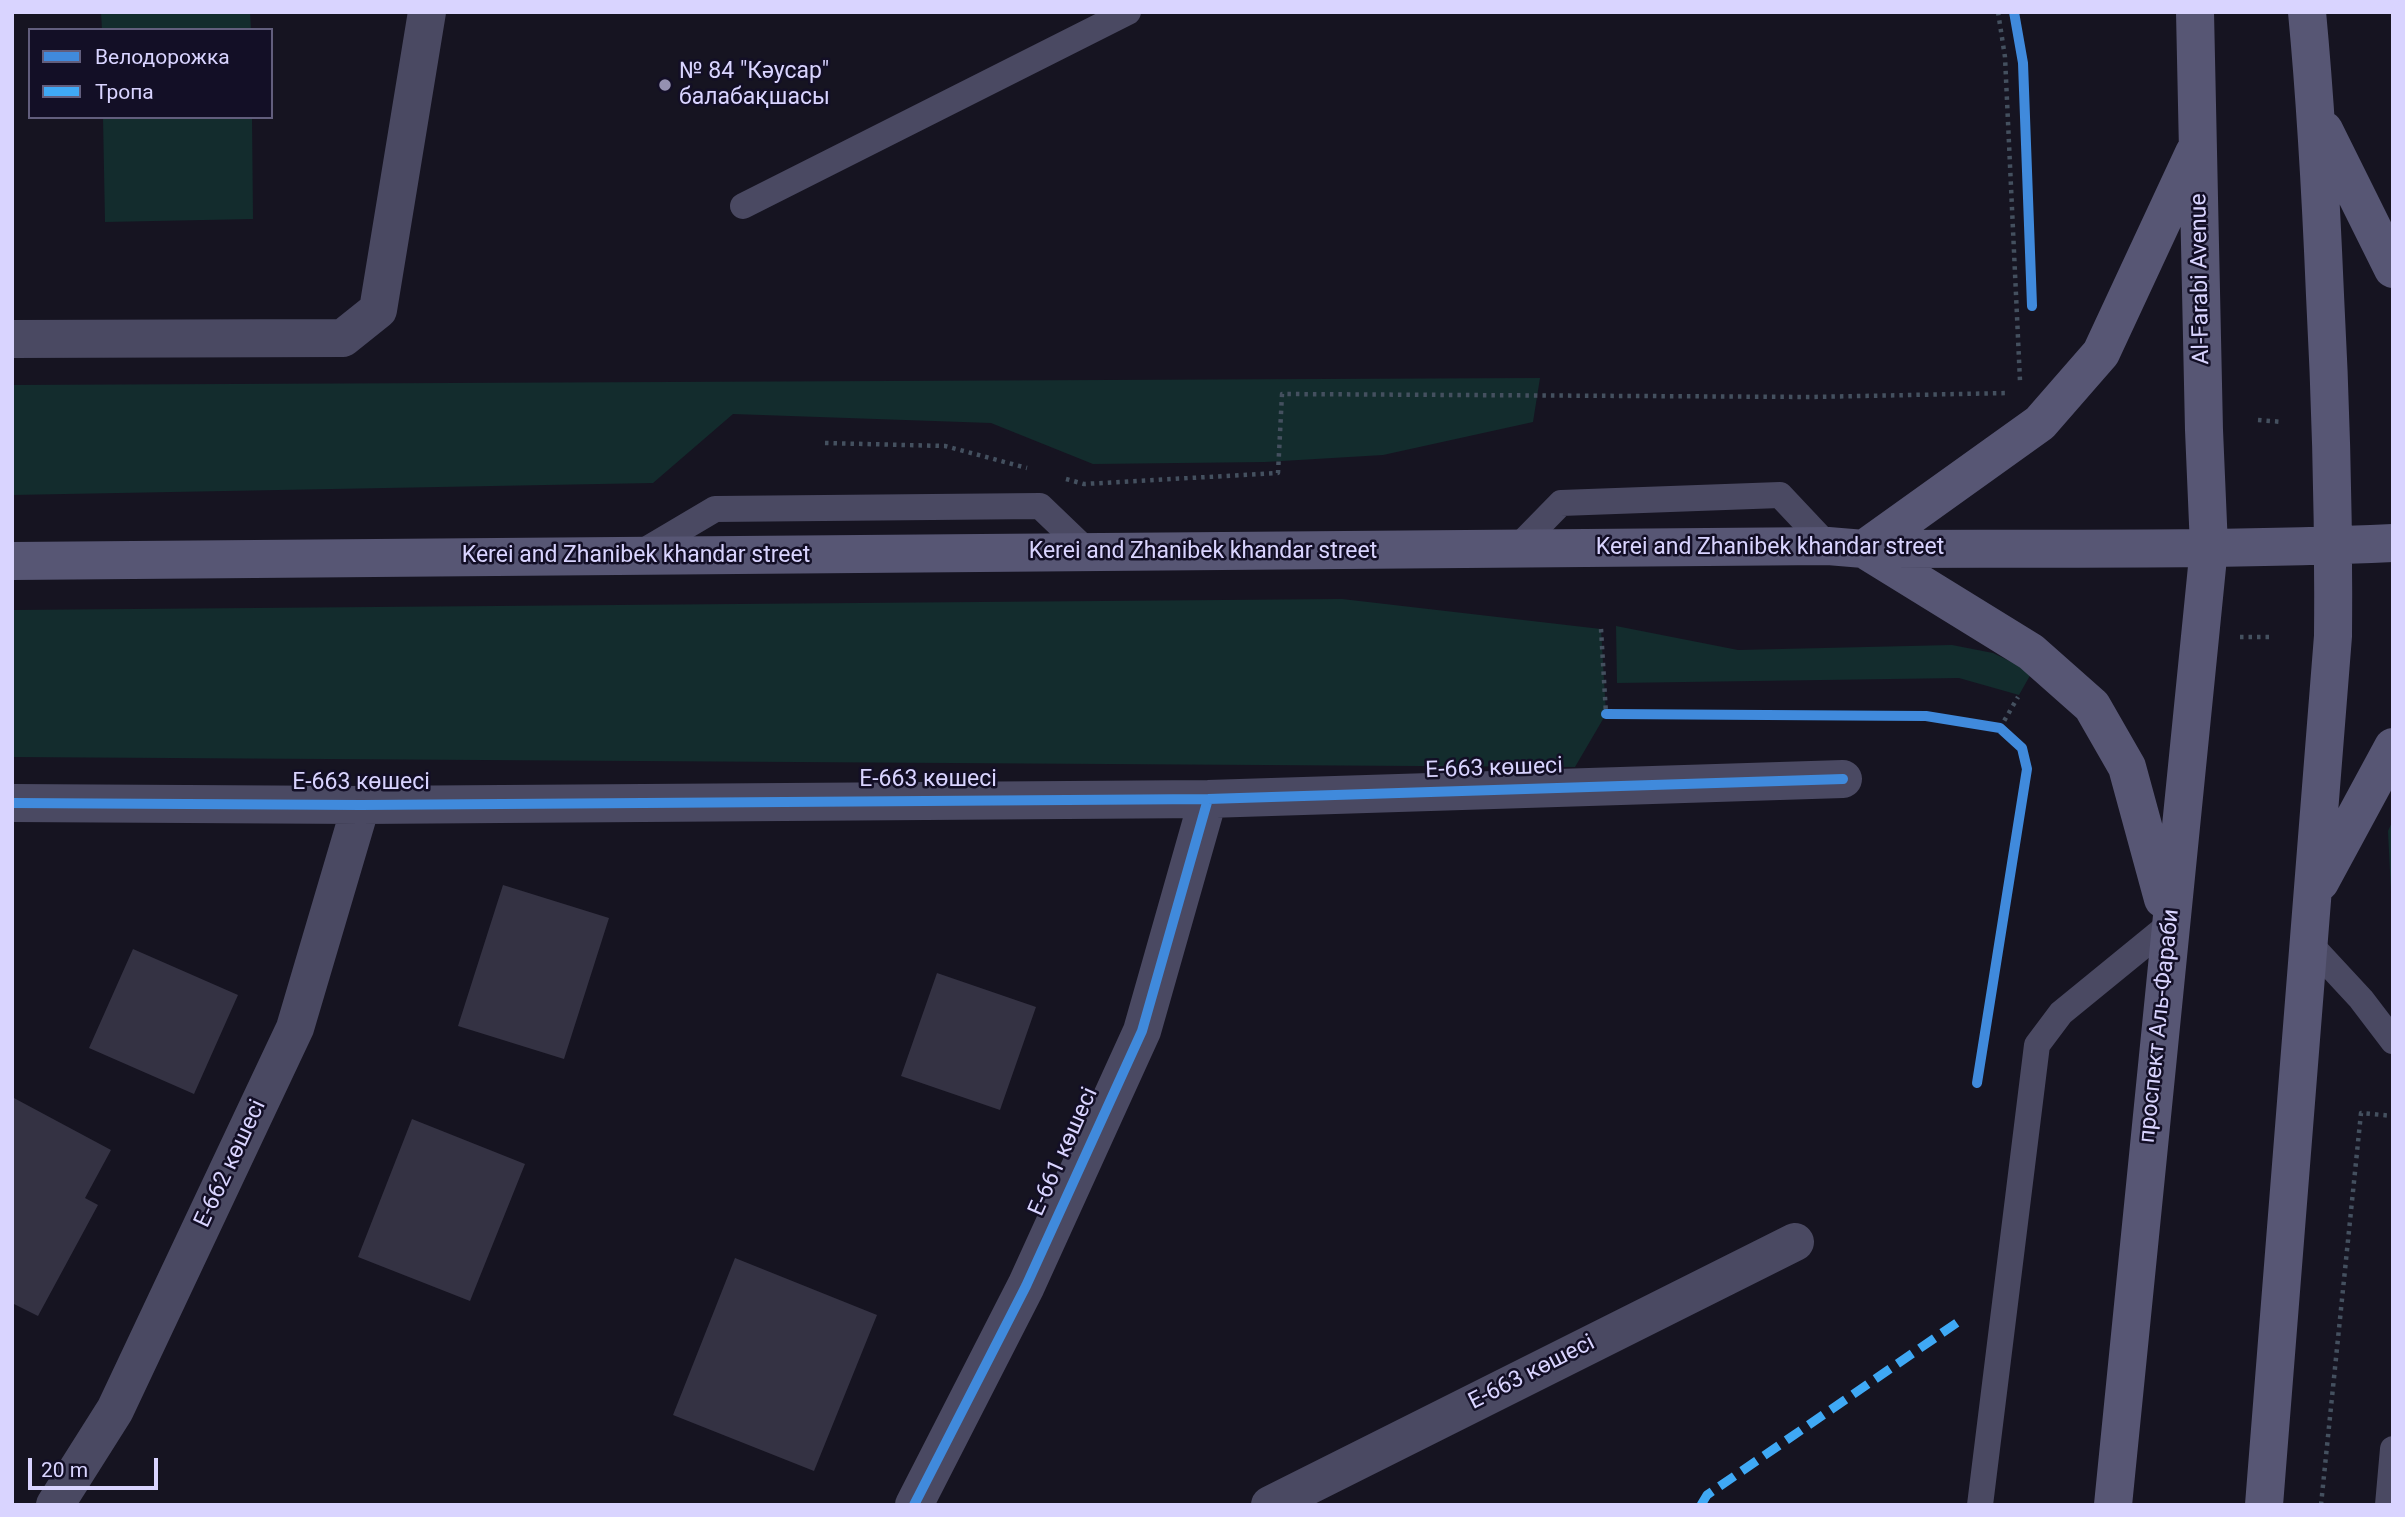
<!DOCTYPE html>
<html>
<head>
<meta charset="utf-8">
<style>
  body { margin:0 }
  #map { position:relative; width:2405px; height:1517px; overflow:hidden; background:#161421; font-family:Roboto,sans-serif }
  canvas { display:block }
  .frame { position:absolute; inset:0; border:14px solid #d9d4ff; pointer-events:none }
  .legend { position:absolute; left:28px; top:28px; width:245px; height:91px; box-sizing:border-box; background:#130f26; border:2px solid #625e7d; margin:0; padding:9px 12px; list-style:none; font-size:21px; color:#d9d4ff }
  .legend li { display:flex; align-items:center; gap:14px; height:35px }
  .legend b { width:35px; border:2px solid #625e7d }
  .scale { position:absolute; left:28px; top:1458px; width:130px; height:32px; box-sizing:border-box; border:4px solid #d9d4ff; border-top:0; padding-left:9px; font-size:21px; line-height:24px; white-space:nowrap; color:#d9d4ff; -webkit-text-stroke:5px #130f26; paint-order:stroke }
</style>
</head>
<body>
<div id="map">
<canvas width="2405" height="1517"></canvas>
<div class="frame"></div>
<ul class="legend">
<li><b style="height:9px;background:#408adc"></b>Велодорожка</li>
<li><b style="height:9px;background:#3fa9f5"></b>Тропа</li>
</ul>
<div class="scale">20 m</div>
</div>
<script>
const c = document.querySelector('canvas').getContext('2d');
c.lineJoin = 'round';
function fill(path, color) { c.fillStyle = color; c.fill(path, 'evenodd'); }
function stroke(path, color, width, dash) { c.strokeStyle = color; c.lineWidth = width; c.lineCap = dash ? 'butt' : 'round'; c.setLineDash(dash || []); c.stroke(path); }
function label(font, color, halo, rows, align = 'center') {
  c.font = font + ' Roboto,sans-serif'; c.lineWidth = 5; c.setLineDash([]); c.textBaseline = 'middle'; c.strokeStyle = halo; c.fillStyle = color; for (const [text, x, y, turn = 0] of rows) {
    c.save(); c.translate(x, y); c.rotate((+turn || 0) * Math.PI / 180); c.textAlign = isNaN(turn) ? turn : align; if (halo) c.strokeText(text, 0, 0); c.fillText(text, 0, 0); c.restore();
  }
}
fill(new Path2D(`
  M 101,12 L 250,12 L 251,30 L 102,30 Z
  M 103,117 L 252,117 L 253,219 L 105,222 Z
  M 1540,378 L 1533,422 L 1383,455 L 1265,462 L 1093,464 L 991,423 L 733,414 L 653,483 L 12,495 L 12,385 Z
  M 1342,599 L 1601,629 L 1606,714 L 1575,767 L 12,757 L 12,610 Z
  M 1616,626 L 1738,650 L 1952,645 L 1993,653 L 2032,672 L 2019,695 L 1959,678 L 1617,683 Z
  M 2393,820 L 2393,934 L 2388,831 Z`), '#132c2d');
fill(new Path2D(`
  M 503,885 L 609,918 L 564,1059 L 458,1026 Z
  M 133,949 L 238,995 L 194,1094 L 89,1048 Z
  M 937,973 L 1036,1007 L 1000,1110 L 901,1076 Z
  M 12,1097 L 111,1150 L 85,1198 L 98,1205 L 38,1316 L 12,1303 Z
  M 412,1119 L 525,1164 L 470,1301 L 358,1257 Z
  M 735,1258 L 877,1315 L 814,1471 L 673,1415 Z`), '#343243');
stroke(new Path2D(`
  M 1998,12 L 2005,57 L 2020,381
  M 2258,420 L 2283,422
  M 825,443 L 945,446 L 1027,468
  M 1066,479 L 1084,484 L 1278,473 L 1282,394 L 1811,397 L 2009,393
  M 1601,629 L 1606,714
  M 2240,637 L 2270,637
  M 2000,728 L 2018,697
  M 2321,1505 L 2361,1113 L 2393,1116`), '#44505f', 4.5, [3.5, 5]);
stroke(new Path2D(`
  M 743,206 L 1128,12
  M 1516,549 L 1561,503 L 1780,495 L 1828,546
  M 639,554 L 715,509 L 1040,506 L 1089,553
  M 2310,944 L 2361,999 L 2393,1041
  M 1980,1505 L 2037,1045 L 2061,1013 L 2170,924
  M 2388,1505 L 2393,1449`), '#4a4962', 26);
stroke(new Path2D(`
  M 12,339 L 343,338 L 378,310 L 427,12
  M 12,803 L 361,805 L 1208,799 L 1843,779
  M 55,1505 L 115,1410 L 295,1028 L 361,805
  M 914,1505 L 1026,1286 L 1142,1031 L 1208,799
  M 1270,1505 L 1795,1242`), '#4a4962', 38);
stroke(new Path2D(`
  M 2324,130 L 2393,269
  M 12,561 L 1828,546 L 1864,549 C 2040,548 2217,551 2393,543
  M 2320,882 L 2393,747
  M 2163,899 L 2127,767 L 2092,706 L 2031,652 L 1864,549 L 2040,423 L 2101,353 L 2194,153
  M 2113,1505 L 2209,547 L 2204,430 L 2195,12
  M 2264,1505 L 2333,636 C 2334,522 2331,408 2325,295 C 2321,200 2316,106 2307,12`), '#575674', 38);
stroke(new Path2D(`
  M 1701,1505 L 1707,1495 L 1958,1322`), '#3fa9f5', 9, [18, 9]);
stroke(new Path2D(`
  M 2014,12 L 2023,63 L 2032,306
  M 1606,714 L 1926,716 L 2000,728 L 2022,748 L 2027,769 L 1977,1083
  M 12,803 L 361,805 L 1208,799 L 1843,779
  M 914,1505 L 1026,1286 L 1142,1031 L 1208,799`), '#408adc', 10);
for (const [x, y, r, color] of [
  [665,85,7,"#9591b1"]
]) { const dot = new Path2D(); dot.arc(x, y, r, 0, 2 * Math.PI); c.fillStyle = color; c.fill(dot); stroke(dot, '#130f26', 2.5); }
label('23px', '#d9d4ff', '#130f26', [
  ["№ 84 \"Кәусар\"",679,72],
  ["балабақшасы",679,98]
], 'left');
label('23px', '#d9d4ff', '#130f26', [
  ["Al-Farabi Avenue",2201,279,-91],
  ["Kerei and Zhanibek khandar street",1770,548],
  ["Kerei and Zhanibek khandar street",1203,552],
  ["Kerei and Zhanibek khandar street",636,556],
  ["Е-663 көшесі",1494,769,-2],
  ["Е-663 көшесі",928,780],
  ["Е-663 көшесі",361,783],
  ["проспект Аль-Фараби",2160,1026,-84],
  ["Е-661 көшесі",1064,1152,-66],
  ["Е-662 көшесі",231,1164,-65],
  ["Е-663 көшесі",1532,1373,-27]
]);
</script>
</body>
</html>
